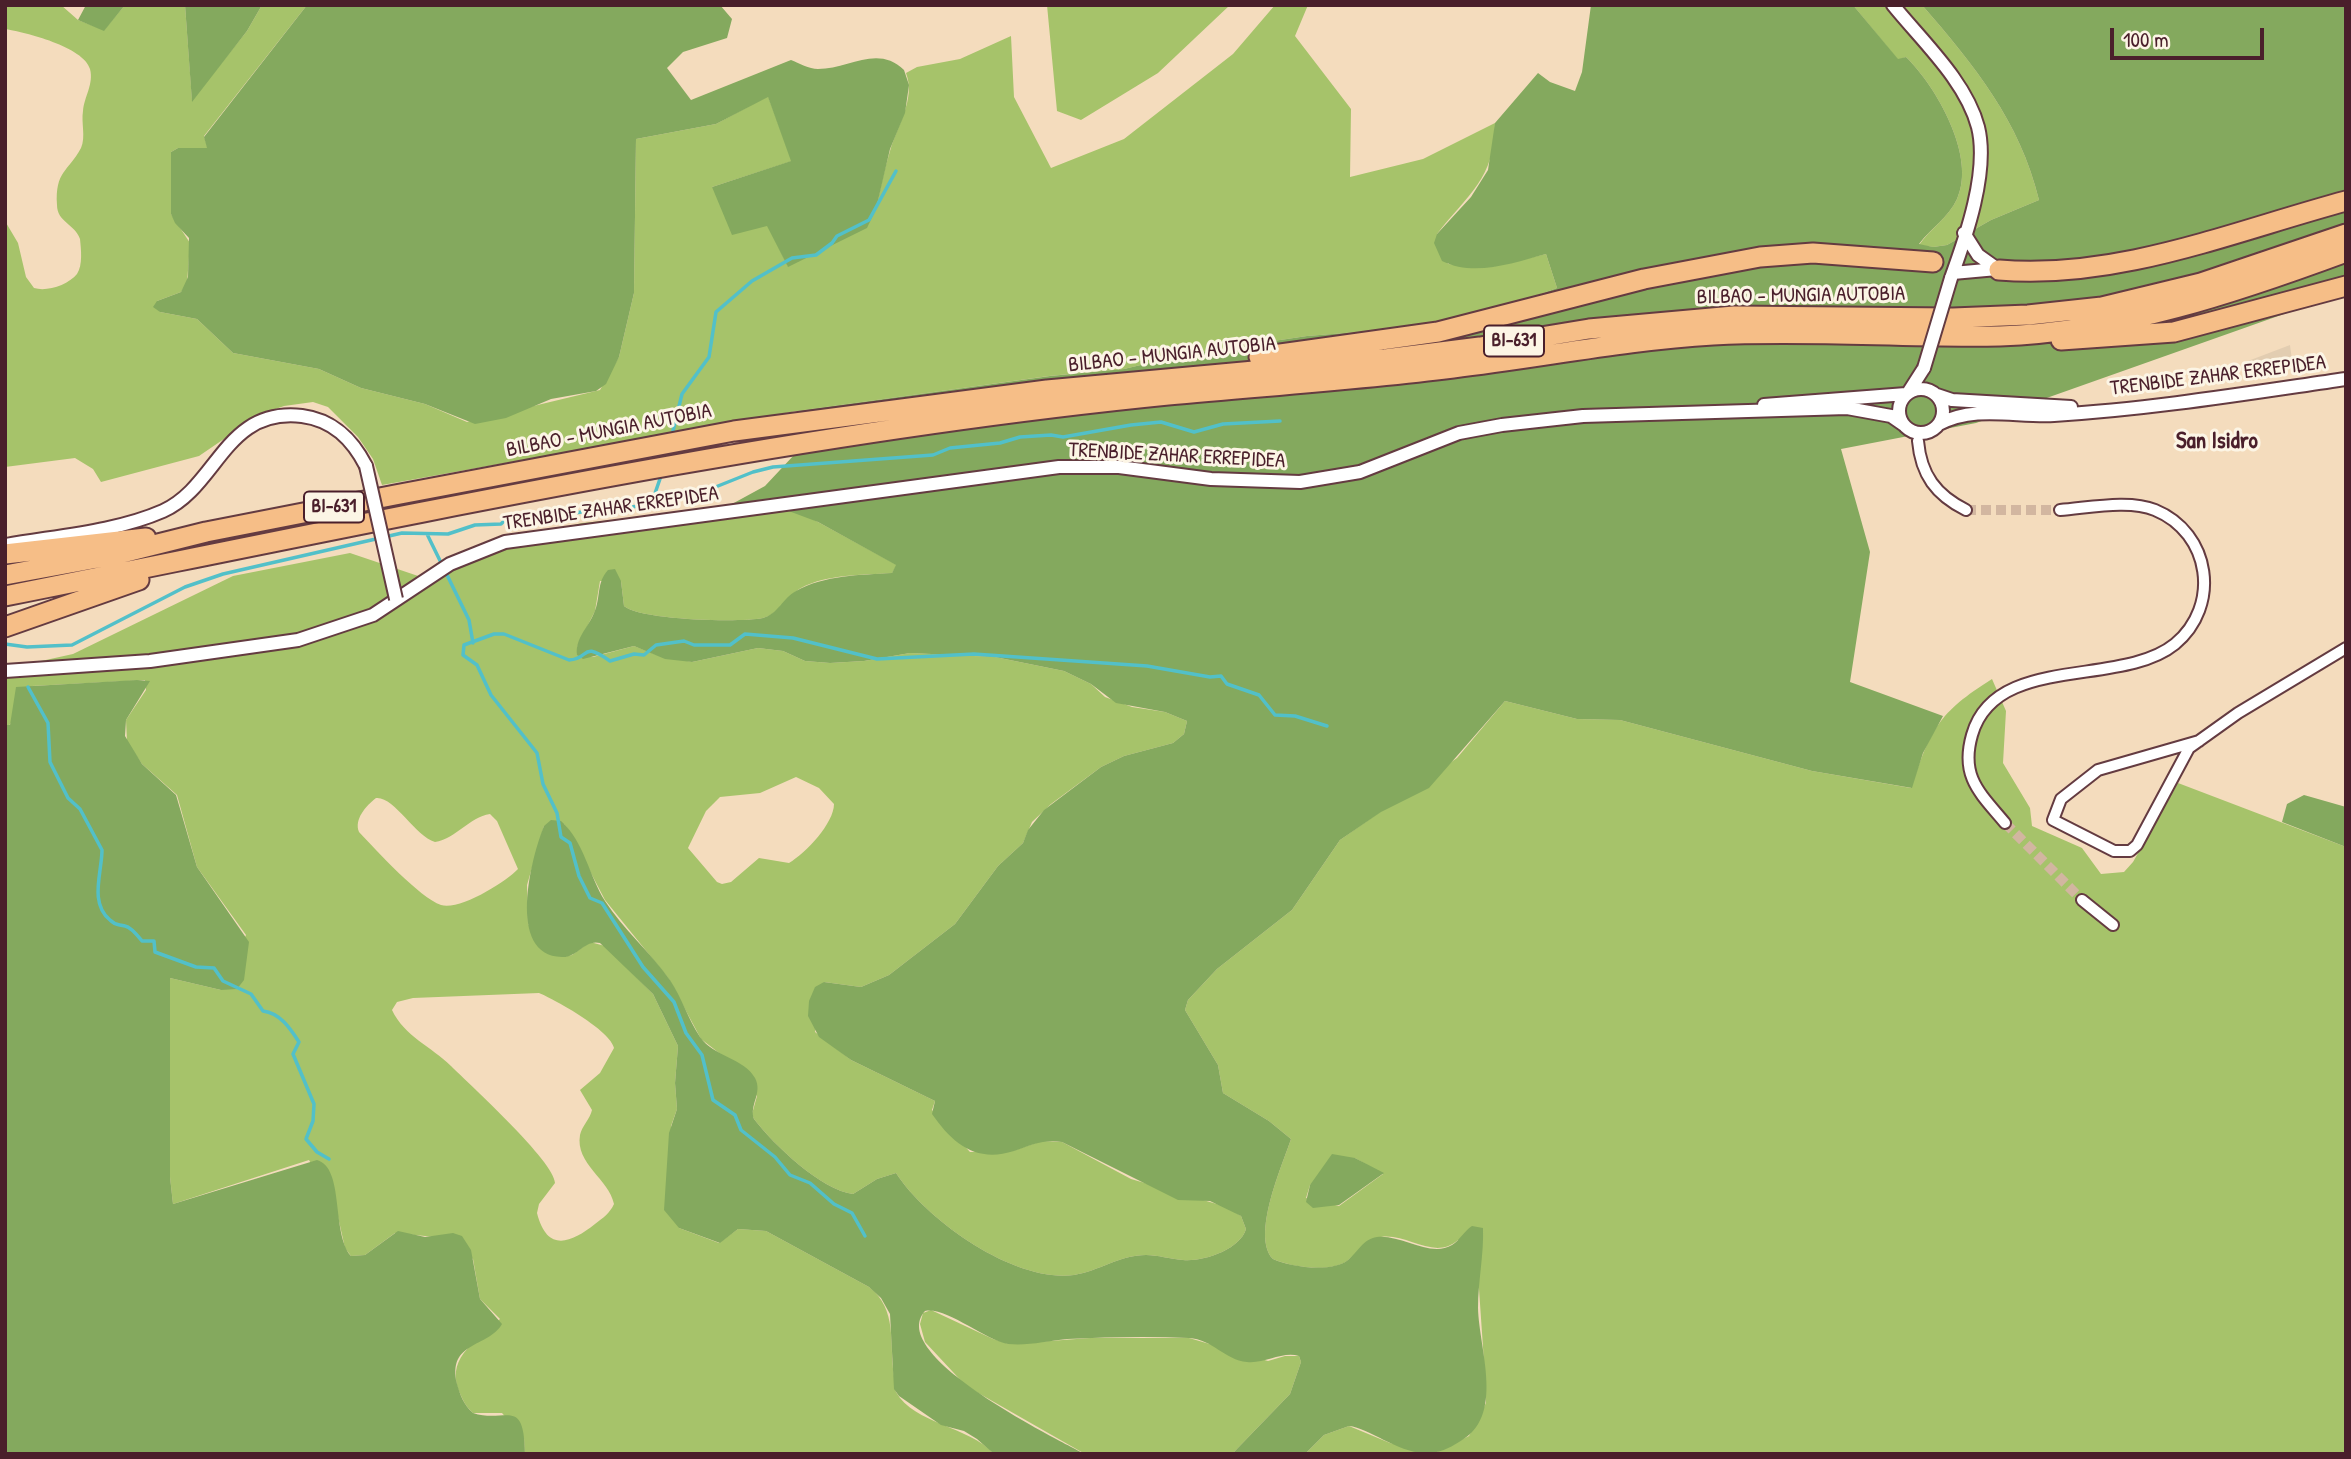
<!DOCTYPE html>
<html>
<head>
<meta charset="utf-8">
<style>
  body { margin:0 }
  #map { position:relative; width:2351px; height:1459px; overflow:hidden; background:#f4dcbd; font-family:"Patrick Hand",sans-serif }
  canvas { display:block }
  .frame { position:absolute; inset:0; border:7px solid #4a1f2b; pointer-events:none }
  .scale { position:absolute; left:2110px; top:28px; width:154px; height:32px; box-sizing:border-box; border:4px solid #4a1f2b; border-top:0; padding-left:9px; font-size:21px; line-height:24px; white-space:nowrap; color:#4a1f2b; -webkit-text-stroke:5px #fcf5e5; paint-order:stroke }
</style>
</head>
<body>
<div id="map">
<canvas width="2351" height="1459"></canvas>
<div class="frame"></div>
<div class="scale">100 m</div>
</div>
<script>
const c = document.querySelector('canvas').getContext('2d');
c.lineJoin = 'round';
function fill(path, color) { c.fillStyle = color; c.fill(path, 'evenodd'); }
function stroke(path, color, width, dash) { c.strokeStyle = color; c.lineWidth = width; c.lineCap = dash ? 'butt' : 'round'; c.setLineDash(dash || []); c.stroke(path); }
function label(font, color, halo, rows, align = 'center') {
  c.font = font + ' "Patrick Hand",sans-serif'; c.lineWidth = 6; c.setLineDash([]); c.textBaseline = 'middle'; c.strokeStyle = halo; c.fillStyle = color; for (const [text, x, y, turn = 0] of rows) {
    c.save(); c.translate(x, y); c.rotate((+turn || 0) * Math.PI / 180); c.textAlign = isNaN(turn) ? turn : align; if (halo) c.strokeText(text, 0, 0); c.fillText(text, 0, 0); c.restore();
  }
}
fill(new Path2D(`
  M 2290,345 L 2293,368 L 2249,374 L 2248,361 Z`), '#e2cdb1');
fill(new Path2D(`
  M 5,5 L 61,5 L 78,20 L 104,30 L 125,5 L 185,5 L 192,100 L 247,31 L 262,5 L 307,5 L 204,136 L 208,149 L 178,148 L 171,152 L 171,214 L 190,243 L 187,284 L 181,292 L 157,301 L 160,312 L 197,319 L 233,353 L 319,369 L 361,388 L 425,404 L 467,422 L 600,390 L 619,357 L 634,293 L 636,139 L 716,124 L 768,96 L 792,161 L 712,187 L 768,226 L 788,266 L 876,209 C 880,190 884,170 890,151 C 897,126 916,99 906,73 L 917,67 L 960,59 L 1011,36 L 1014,97 L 1051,168 L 1124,139 L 1233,54 L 1275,5 L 1308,5 L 1295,36 L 1351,109 L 1350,177 L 1423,159 L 1495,123 C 1495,179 1468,194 1437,234 L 1448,264 L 1491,267 L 1546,254 L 1557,288 L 1459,324 L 1307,336 L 1187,354 L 1124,369 L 1049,376 L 797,411 L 382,485 L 373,459 L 358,437 L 328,407 L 313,402 L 284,406 L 259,415 L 199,456 L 101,482 L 93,469 L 75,458 L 5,467 L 5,221 L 18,243 L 26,277 L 34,288 C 47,292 68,285 77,274 C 83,265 81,249 80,239 C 75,224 57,222 57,205 C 55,171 68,172 81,148 C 86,137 81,123 83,111 C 84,97 94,84 90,69 C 84,47 25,32 5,29 Z
  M 1047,5 L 1230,5 L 1158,73 L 1081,120 L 1057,111 Z
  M 1853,5 L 1922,5 C 1974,65 2020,121 2039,200 L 1991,220 L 1947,245 L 1933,247 L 1919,245 C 1930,229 1949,217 1957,199 C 1977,157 1936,86 1906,57 L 1898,60 Z
  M 772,497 L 897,565 L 892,573 C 863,575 827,574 801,588 C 787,596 779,614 763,618 C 740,623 640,620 624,606 L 621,581 L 600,581 L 595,611 L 577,647 L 577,655 L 593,657 L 634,646 L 657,655 L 692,662 L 758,648 L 783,651 L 805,661 L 830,663 L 864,661 L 910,653 L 995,657 L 1064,671 L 1091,684 L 1105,697 L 1132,707 L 1165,712 L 1187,721 L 1184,734 L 1173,743 L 1124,756 L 1101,767 L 1051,804 L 1032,822 L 1023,843 L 998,866 L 955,924 L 889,975 L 861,987 L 824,982 L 815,1032 L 851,1060 L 935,1101 L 932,1110 L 970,1152 L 1012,1151 L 1042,1141 L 1062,1142 L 1131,1179 L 1227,1207 L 1241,1216 L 1246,1229 C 1240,1250 1202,1262 1183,1260 C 1170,1259 1158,1255 1146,1255 C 1120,1255 1099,1271 1074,1275 C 1015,1283 927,1221 896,1173 L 877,1179 L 853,1194 C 821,1190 774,1145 754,1119 L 752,1114 L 757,1096 L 723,1056 L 701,1039 L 669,979 L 605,900 L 568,829 L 564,824 L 544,826 L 527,885 L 528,924 L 563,957 L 572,955 L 590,942 L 605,946 L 653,994 L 678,1046 L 675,1083 L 677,1109 L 671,1126 L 679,1228 L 719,1243 L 738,1229 L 766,1231 L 869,1287 C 898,1309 889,1344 894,1376 C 894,1382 894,1387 896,1392 C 914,1424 969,1426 994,1454 L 525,1454 L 524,1438 L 502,1413 L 473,1413 C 465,1406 462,1398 458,1389 C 447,1355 479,1340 500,1319 L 480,1299 L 473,1259 L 435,1237 L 395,1233 L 365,1255 L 351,1256 L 345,1248 L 336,1208 L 309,1160 L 173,1204 L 170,1177 L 170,978 L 221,990 L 246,935 L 197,867 L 177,795 L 142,764 L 127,742 L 126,720 L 146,690 L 145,680 L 32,686 L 9,726 L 5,725 L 5,669 L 73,654 L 233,576 L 350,553 L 430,580 L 453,556 L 466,550 L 582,523 L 684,513 ZM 796,777 L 819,788 L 834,804 C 834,823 806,853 789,863 L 759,858 L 731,882 L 722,884 L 717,882 L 688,848 L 706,811 L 720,797 L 760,793 ZM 376,798 C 394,796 415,836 435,842 C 456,839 469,817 490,814 L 497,821 L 518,869 C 506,882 459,911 441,905 C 420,898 376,850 359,832 C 354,819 366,806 376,798 ZM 539,993 C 556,1000 611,1031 614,1048 L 600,1073 L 580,1090 L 592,1110 C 590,1119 582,1126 580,1135 C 575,1164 609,1179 614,1204 C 610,1213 603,1218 595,1224 C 571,1243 547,1253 537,1213 L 539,1204 L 555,1183 C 555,1162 470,1085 451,1066 C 432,1047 404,1036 392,1010 L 397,1002 L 413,998 Z
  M 1992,679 L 2006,711 L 2003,763 L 2030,808 L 2032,826 L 2082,848 L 2101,874 L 2124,872 L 2133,862 L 2178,783 L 2346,847 L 2346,1454 L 1305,1454 L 1324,1435 L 1349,1426 L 1390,1443 L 1434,1453 L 1469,1436 L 1486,1403 L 1486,1391 L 1479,1289 L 1458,1240 C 1434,1261 1408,1233 1381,1237 C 1364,1240 1359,1252 1347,1261 C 1330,1273 1290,1267 1273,1259 C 1251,1236 1282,1166 1291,1139 L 1269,1121 L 1223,1093 L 1218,1065 L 1185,1010 L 1188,1000 L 1217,969 L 1292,910 L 1340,840 L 1457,758 L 1505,701 L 1577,719 L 1620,720 L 1812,771 L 1911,788 C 1931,729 1938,713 1992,679 ZM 1355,1158 L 1383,1174 L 1339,1206 L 1306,1198 L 1310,1185 Z
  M 931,1310 L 993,1339 L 1009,1344 L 1090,1338 L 1189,1338 L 1268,1361 L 1285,1356 L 1299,1356 L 1301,1362 L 1290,1394 L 1232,1454 L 1085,1454 L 966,1386 L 925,1342 L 920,1324 L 923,1313 Z`), '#a6c36a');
fill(new Path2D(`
  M 86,5 L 125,5 L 104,31 L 78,20 Z
  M 185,5 L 262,5 L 247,31 L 192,102 Z
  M 307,5 L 720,5 L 732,19 L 727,38 L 683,52 L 667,68 L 691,100 L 791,60 C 799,63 809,69 818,69 C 848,69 878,44 904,70 L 909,85 L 905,113 L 890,149 L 876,209 L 867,228 L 788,267 L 767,226 L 732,235 L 712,187 L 791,161 L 768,97 L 716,124 L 636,139 L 634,293 L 619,357 L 606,384 L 596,391 L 551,399 L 506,418 L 475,424 L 425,404 L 361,388 L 319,369 L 233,353 L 197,319 L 160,312 L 153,307 L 157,301 L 181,292 L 188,277 L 189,238 L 175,223 L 171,214 L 171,152 L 178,148 L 207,148 L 204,137 Z
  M 1591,5 L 1853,5 L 1898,59 L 1906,57 C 1936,86 1977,157 1957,199 C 1949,217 1930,229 1919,244 L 1933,247 L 1947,245 L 1991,220 L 2039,200 C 2020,121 1974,65 1922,5 L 2346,5 L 2346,292 L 1976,423 L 1841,449 L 1870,552 L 1850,682 L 1943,716 L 1923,753 L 1912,788 L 1812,771 L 1620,720 L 1577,719 L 1505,701 L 1429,788 L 1381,812 L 1340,840 L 1292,910 L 1217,969 L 1188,1000 L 1185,1010 L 1218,1065 L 1223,1093 L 1269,1121 L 1291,1139 C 1282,1166 1251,1236 1273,1259 C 1290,1267 1332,1273 1348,1260 C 1358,1252 1363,1239 1377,1237 C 1401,1234 1430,1258 1452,1245 C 1460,1240 1464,1231 1472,1226 L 1483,1228 C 1484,1255 1478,1281 1478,1308 C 1479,1350 1506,1417 1459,1442 C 1448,1449 1437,1454 1424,1453 C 1397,1452 1369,1428 1349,1426 L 1324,1435 L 1305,1454 L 1232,1454 L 1290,1394 L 1301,1362 L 1299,1356 C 1282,1351 1265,1364 1247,1362 C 1225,1360 1212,1339 1189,1338 C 1149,1336 1107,1337 1067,1339 C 1047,1341 1028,1346 1008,1344 C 985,1340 945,1306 925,1311 C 885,1355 1057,1439 1085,1454 L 994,1454 L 977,1439 L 964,1431 L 941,1425 L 899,1396 L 894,1389 L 890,1314 L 881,1298 L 869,1287 L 766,1231 L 738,1229 L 720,1243 L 679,1228 L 664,1210 L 669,1133 L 677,1109 L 675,1083 L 678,1046 L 653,994 L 600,943 C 585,939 577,958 562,957 C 505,956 532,855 544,826 L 551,820 L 561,821 C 584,841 589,876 605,901 C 623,929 650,952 670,980 C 682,998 688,1019 700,1037 C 714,1057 744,1058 755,1078 C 763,1093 749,1105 754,1119 C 774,1145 821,1190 853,1194 L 877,1179 L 896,1173 C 927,1221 1015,1283 1074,1275 C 1099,1271 1120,1255 1146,1255 C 1158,1255 1170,1259 1183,1260 C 1202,1262 1240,1250 1246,1229 L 1241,1216 L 1210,1201 L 1178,1200 L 1062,1142 C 1044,1139 1031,1145 1014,1151 C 976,1163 953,1144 932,1114 L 935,1101 L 851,1060 L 819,1037 L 808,1016 L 809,1001 L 815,987 L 824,982 L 861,987 L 889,975 L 955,924 L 998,866 L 1023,843 L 1028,830 L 1044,810 L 1101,767 L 1124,756 L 1173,743 L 1184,734 L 1187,721 L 1165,712 L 1116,703 L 1091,684 L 1064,671 L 995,657 L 910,653 L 864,661 L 830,663 L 805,661 L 783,651 L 758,648 L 692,662 L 665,659 L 634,646 L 583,659 L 577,655 C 575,638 588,628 594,613 C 601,598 596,583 608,570 L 615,569 L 621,581 L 624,606 C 640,620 740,623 763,618 C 778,614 783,598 796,591 C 824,575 861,575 892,573 L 896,565 L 818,522 L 786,510 L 772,498 L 732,504 L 765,486 L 794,455 L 797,411 L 1050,376 L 1124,369 L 1187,354 L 1307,336 L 1459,324 L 1557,288 L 1546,254 C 1513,263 1474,277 1442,261 L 1434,243 L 1437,234 L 1471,197 L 1488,170 L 1495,123 L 1538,73 L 1550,82 L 1575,91 L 1582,72 Z
  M 137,680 L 150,681 L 126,720 L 125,736 L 142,764 L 176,795 L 197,867 L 249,942 L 244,980 L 237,989 L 221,990 L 170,978 L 170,1177 L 173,1204 L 317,1160 C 345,1168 331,1233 351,1256 L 365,1255 L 398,1231 L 425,1237 L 453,1233 L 462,1236 L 471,1250 L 480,1299 L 502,1324 C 488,1348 447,1341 457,1384 C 460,1395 464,1405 473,1413 C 506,1424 524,1395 525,1454 L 5,1454 L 5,725 L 10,725 L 16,687 Z
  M 2304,795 L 2346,807 L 2346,847 L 2282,822 L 2287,804 Z
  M 1332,1154 L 1355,1158 L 1384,1173 L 1339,1205 L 1313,1208 L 1306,1202 L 1310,1185 Z`), '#84a95e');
stroke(new Path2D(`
  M 672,435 L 682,394 L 709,357 L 716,312 L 752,281 L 792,258 L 816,255 L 832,243 L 837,236 L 869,220 L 896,171
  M 652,502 L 662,473
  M 427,534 L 469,620 L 473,643
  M 5,644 L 27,647 L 72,645 L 185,587 L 223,574 L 402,533 L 448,534 L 475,525 L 501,524 L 505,520 L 640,506 L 698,494 L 753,472 L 773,467 L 933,455 L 950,448 L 1000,443 L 1020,437 L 1051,435 L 1063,437 L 1131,425 L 1161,422 L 1194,432 L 1223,424 L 1280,421
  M 28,687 L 48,723 L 50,762 L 68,798 L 80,809 L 102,850 C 102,872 89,903 110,920 C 116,926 118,924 125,926 C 131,927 138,936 142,941 L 154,941 L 155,952 L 196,967 L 214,968 L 223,981 L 251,994 L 263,1011 C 280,1013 290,1028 299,1042 L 293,1054 L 314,1104 L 313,1121 L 306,1139 L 317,1152 L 329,1159
  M 865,1236 L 852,1213 L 834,1204 L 810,1183 L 790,1175 L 775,1157 L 741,1130 L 735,1115 L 713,1100 L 702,1055 L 686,1033 L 674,1002 L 643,967 L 602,903 L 590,898 L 579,876 L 570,843 L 561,837 L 557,813 L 543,784 L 537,753 L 491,695 L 477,665 L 463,655 L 464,645 L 494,634 L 504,634 L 569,660 C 591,659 580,640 610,661 L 634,654 L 644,655 L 656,645 L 684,641 L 694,645 L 730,645 L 745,634 L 793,638 L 877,659 L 974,654 L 1147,666 L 1210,677 L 1221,676 L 1227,684 L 1259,695 L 1275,715 L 1295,716 L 1327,726`), '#52c0c9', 3.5);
stroke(new Path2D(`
  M 1966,510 L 2060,510
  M 2005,823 L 2082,900`), '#d2b6a0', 10, [10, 5]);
const minor = new Path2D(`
  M 1918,441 C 1921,475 1936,495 1966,510
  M 2199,741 L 2098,770 L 2061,799 L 2053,820 L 2114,851 L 2130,851 L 2137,845 L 2189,748 L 2238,713 L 2346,648
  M 2005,823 C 1980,793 1960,777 1972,735 C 1995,653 2121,688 2175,644 C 2221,606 2211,533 2155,510 C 2129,499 2088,508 2060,510
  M 2082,900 L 2113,925`);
const tertiary = new Path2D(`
  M 1893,5 C 1922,41 1966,81 1978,127 C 1989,171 1966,237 1951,278
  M 1964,233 L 1978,255 L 1999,270
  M 1953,273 L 1997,269
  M1899 411a22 22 0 1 1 44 0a22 22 0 1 1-44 0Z
  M 1908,393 L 1924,368
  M 1937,395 L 1952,400 L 2071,407
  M 1764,405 L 1906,394
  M 1939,424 C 1975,405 2015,417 2054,415 C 2152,409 2249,393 2346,379
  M 6,545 C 56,536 115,532 163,511 C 218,486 225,407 302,416 C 333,420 352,439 366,466
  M 5,671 L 150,661 L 298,640 L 373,615 L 450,564 L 505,542 L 1059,467 L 1119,467 L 1211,479 L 1300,482 L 1360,472 L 1459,433 L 1502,425 L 1583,416 L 1847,408 L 1891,416 L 1904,425`);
const motorway = new Path2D(`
  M 1999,270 C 2118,280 2234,231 2346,201
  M 2061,340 L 2174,332 L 2346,286
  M 1259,357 L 1438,332 L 1644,279 L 1760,257 L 1813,253 L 1933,262
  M 5,554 L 146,538
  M 5,575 L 114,555 L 206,532 L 395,495 L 734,431 L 1047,390 L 1385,359 L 1480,347 L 1589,329 L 1734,316 L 1953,318 L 2028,315 L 2102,307 L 2201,283 L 2346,234
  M 5,596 C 391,519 776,434 1168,395 C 1263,386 1358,380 1453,368 C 1539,358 1626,340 1713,335 C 1809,330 1904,338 2000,336 C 2119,332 2235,293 2346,252
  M 5,627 L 139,580`);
stroke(minor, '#643b41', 14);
stroke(tertiary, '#643b41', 16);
stroke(motorway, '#643b41', 23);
stroke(minor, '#fff', 10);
stroke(tertiary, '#fff', 12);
stroke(motorway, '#f6be87', 19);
const tertiaryBridge = new Path2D(`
  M 1924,368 L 1951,278
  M 366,466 L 396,599`);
stroke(tertiaryBridge, '#643b41', 16, []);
stroke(tertiaryBridge, '#fff', 12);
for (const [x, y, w] of [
  [1514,341,60],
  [334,507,60]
]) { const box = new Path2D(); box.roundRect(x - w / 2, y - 15.5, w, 31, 5); c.fillStyle = '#fcf5e5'; c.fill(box); stroke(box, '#4a1f2b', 2); }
label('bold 19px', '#4a1f2b', null, [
  ["BI-631",1514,341],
  ["BI-631",334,507]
]);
label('21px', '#4a1f2b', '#fcf5e5', [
  ["BILBAO - MUNGIA AUTOBIA",1801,296,-1],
  ["BILBAO - MUNGIA AUTOBIA",1172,355,-6],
  ["TRENBIDE ZAHAR ERREPIDEA",2218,376,-7],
  ["BILBAO - MUNGIA AUTOBIA",609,431,-11],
  ["TRENBIDE ZAHAR ERREPIDEA",1177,456,3],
  ["TRENBIDE ZAHAR ERREPIDEA",611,509,-8]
]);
label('bold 23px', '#4a1f2b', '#fcf5e5', [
  ["San Isidro",2217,442]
]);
</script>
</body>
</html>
